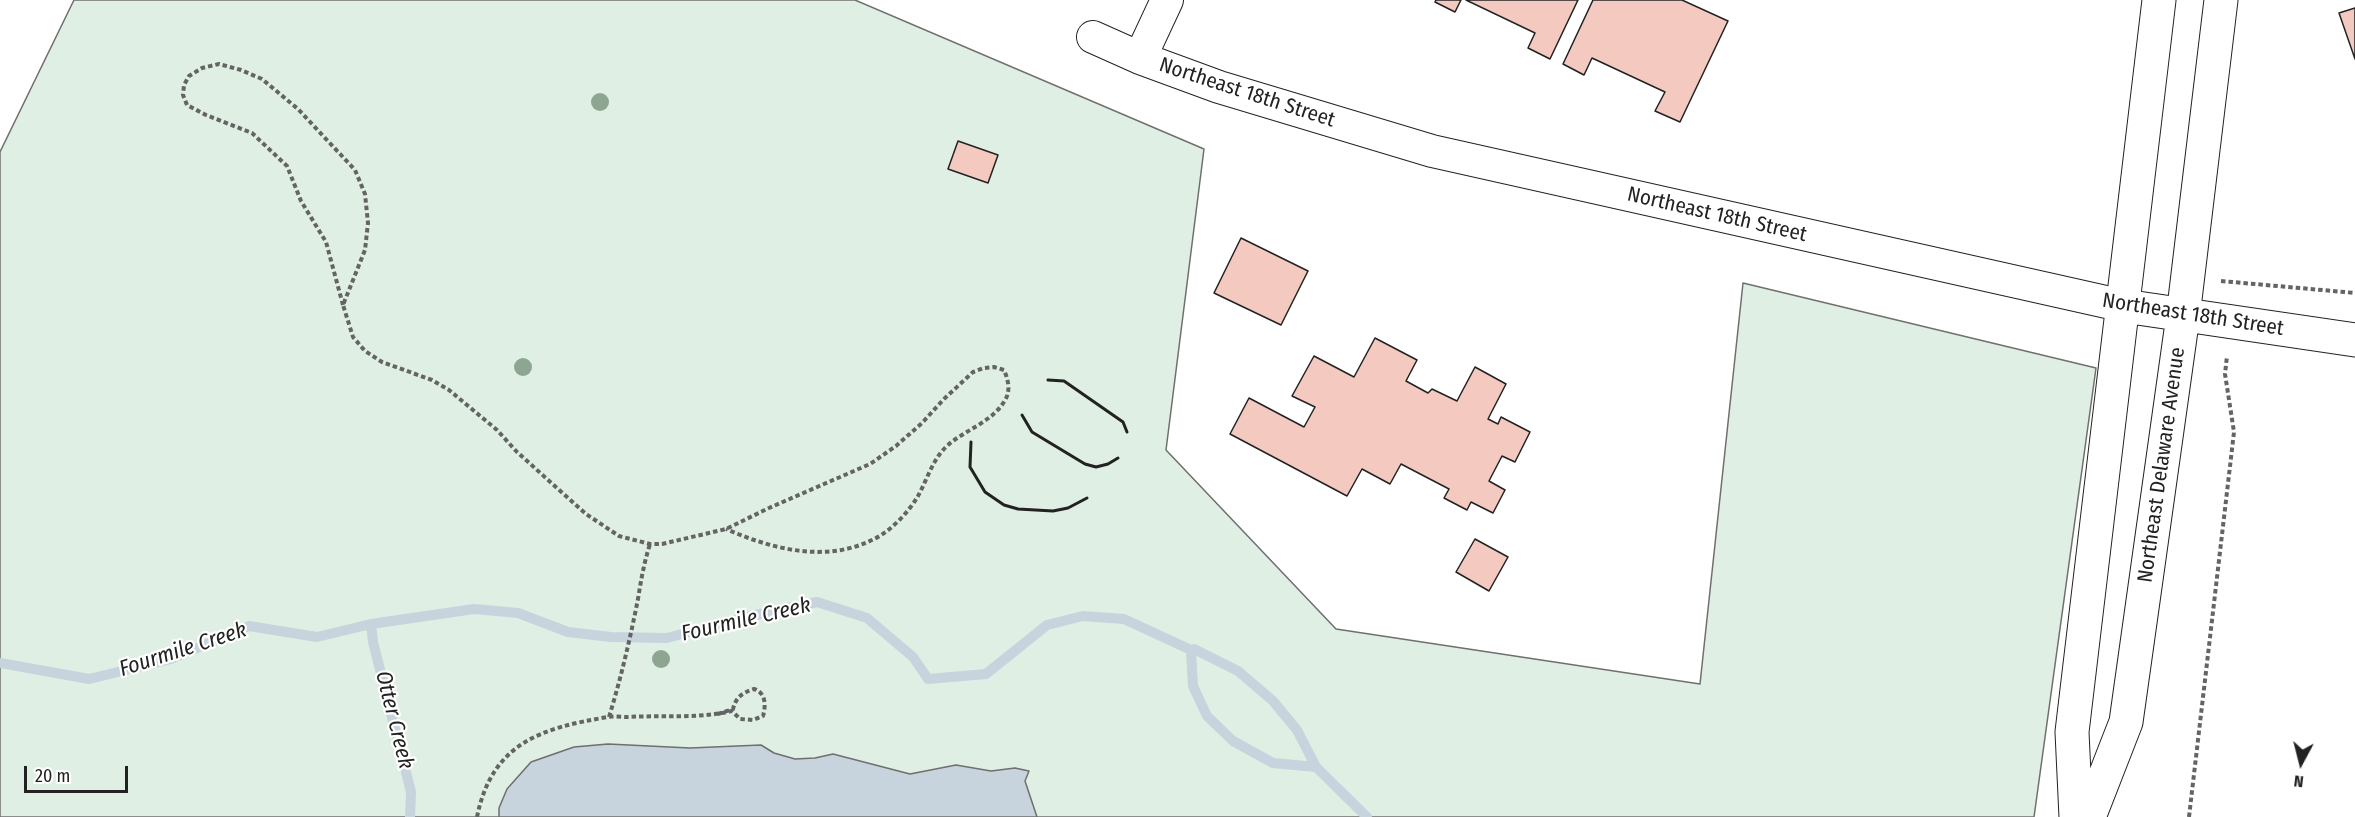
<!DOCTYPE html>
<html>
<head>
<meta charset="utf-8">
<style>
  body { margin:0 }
  #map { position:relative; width:2355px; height:817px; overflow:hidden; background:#fff; font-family:"Fira Sans Condensed",sans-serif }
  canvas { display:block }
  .north { position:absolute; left:2271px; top:733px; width:60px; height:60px; -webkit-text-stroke:4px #fff; paint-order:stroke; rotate:187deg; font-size:16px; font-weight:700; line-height:24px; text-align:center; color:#222 }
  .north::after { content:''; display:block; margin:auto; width:21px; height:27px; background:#222; clip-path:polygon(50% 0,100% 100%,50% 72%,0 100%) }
  .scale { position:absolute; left:24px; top:766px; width:104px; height:27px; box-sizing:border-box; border:3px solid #222; border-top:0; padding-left:8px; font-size:18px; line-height:21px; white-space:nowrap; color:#222; -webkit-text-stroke:4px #fff; paint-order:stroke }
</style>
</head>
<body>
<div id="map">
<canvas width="2355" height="817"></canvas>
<div class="north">N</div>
<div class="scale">20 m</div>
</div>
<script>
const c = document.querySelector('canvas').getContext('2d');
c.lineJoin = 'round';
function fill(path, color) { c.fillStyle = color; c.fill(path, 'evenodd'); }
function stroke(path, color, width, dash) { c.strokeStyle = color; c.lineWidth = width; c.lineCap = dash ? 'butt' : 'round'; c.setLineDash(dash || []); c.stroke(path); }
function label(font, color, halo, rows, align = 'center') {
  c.font = font + ' "Fira Sans Condensed",sans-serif'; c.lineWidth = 4.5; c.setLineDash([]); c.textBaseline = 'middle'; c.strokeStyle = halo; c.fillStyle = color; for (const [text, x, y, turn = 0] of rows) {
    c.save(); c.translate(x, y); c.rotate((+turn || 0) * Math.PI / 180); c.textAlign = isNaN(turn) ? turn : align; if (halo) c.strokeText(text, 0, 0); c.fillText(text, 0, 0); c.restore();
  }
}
const green = new Path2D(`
  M 74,0 L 855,0 L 1204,149 L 1166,450 L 1336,629 L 1700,684 L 1743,283 L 2096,368 L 2034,817 L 0,817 L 0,152 Z`);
fill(green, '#e0efe3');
stroke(green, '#6f6f6f', 1.5);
const water = new Path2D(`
  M 608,744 L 690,748 L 761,745 L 774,753 L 795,759 L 815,758 L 833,754 L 910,774 L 956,765 L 991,771 L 1015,768 L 1029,771 L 1025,781 L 1037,817 L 499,817 L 499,808 L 507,789 L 531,762 L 574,747 Z`);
fill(water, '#c7d3dd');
stroke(water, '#6f6f6f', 1.5);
stroke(new Path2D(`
  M 371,624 L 373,642 L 411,792 L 410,817
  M 1194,649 L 1238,671 L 1273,701 L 1297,730 L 1316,767
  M 0,663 L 89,679 L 171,659 L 249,626 L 317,637 L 371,624 L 474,609 L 518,613 L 568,632 L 611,637 L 667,638 L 741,618 L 817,602 L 867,618 L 913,657 L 928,679 L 986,674 L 1047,625 L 1083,616 L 1124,619 L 1191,650 L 1193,686 L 1207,716 L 1233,741 L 1273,763 L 1316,767 L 1367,817`), '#c7d3dd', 10);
const building = new Path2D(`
  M 1436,0 L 1461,0 L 1455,12 L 1435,2 Z
  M 1466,0 L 1578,0 L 1550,59 L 1528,48 L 1535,33 Z
  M 1593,0 L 1682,0 L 1728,21 L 1680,122 L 1655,111 L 1665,92 L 1592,58 L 1584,75 L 1563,64 Z
  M 2355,8 L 2355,59 L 2339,13 Z
  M 958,141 L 998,155 L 988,183 L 948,169 Z
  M 1241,238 L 1308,271 L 1281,325 L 1214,293 Z
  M 1375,338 L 1417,360 L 1406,381 L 1428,393 L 1432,389 L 1457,401 L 1475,367 L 1506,384 L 1488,419 L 1498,424 L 1501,417 L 1530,432 L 1515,462 L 1502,456 L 1489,481 L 1505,490 L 1493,513 L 1471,502 L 1467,510 L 1444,498 L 1449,489 L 1401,464 L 1390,484 L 1362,469 L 1347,496 L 1230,434 L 1249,398 L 1304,427 L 1315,407 L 1292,396 L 1314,356 L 1354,377 Z
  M 1475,539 L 1508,557 L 1489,591 L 1456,572 Z`);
fill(building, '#f3c9c0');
stroke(building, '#222', 1.5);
const street = new Path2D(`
  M 1093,37 L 1140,58 L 1219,87 L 1432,151 L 2124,306
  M 1140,58 L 1167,0`);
const secondary = new Path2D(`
  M 2124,306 L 2355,340
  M 2076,817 L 2072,732 L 2159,0
  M 2089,817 L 2126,722 L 2183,316 L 2221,0`);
stroke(street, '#222', 34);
stroke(secondary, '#222', 35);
stroke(new Path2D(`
  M 2221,281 L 2355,293
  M 343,305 L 326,242 L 301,201 L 287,166 L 252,133 L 206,115 L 187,105 L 183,95 L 184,85 L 189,76 L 202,68 L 219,64 L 241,70 L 262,79 L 298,109 L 355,170 L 365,194 L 368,223 L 365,250 L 343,305 L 353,337 L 365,351 L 382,362 L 432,380 L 449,390 L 497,430 L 517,452 L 586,514 L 619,536 L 650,544 L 662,544 L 726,529 L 769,508 L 870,464 L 896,446 L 922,423 L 944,399 L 973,372 L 984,368 L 994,367 L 1004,370 C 1008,379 1011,391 1005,400 C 994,421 965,430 948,445 C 933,458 927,480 918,496 C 908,513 890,532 872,540 C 825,563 772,549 726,529
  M 609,717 C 621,678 630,639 638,599 C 641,580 644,563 650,544
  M 477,817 C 492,743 541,728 608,717 C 614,716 621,717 627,717 C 662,715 698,719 732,711 L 740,719 L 753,720 L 763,716 C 766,705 766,693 754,689 C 742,693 736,697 733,709 L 718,714
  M 2189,817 L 2234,432 L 2225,374 L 2227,356`), '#646464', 4, [4.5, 3]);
stroke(street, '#fff', 32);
stroke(secondary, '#fff', 33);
stroke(new Path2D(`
  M 1048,380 L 1064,381 L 1123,422 L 1127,432
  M 1022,415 L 1032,432 L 1085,464 L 1096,467 L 1108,464 L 1118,458
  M 971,442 L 970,467 L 985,492 L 1004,505 L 1018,509 L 1053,511 L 1068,508 L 1087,498`), '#222', 3);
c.fillStyle = '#8da692';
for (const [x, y] of [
  [600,102],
  [523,367],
  [661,659]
]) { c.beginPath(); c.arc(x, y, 9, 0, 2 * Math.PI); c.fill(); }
label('21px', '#222', '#fff', [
  ["Northeast 18th Street",1247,93,18],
  ["Northeast 18th Street",1717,215,13],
  ["Northeast 18th Street",2193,315,9],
  ["Northeast Delaware Avenue",2162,465,-82]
]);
label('italic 22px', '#222', '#fff', [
  ["Fourmile Creek",746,620,-13],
  ["Fourmile Creek",183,650,-18],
  ["Otter Creek",394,720,76]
]);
</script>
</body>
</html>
